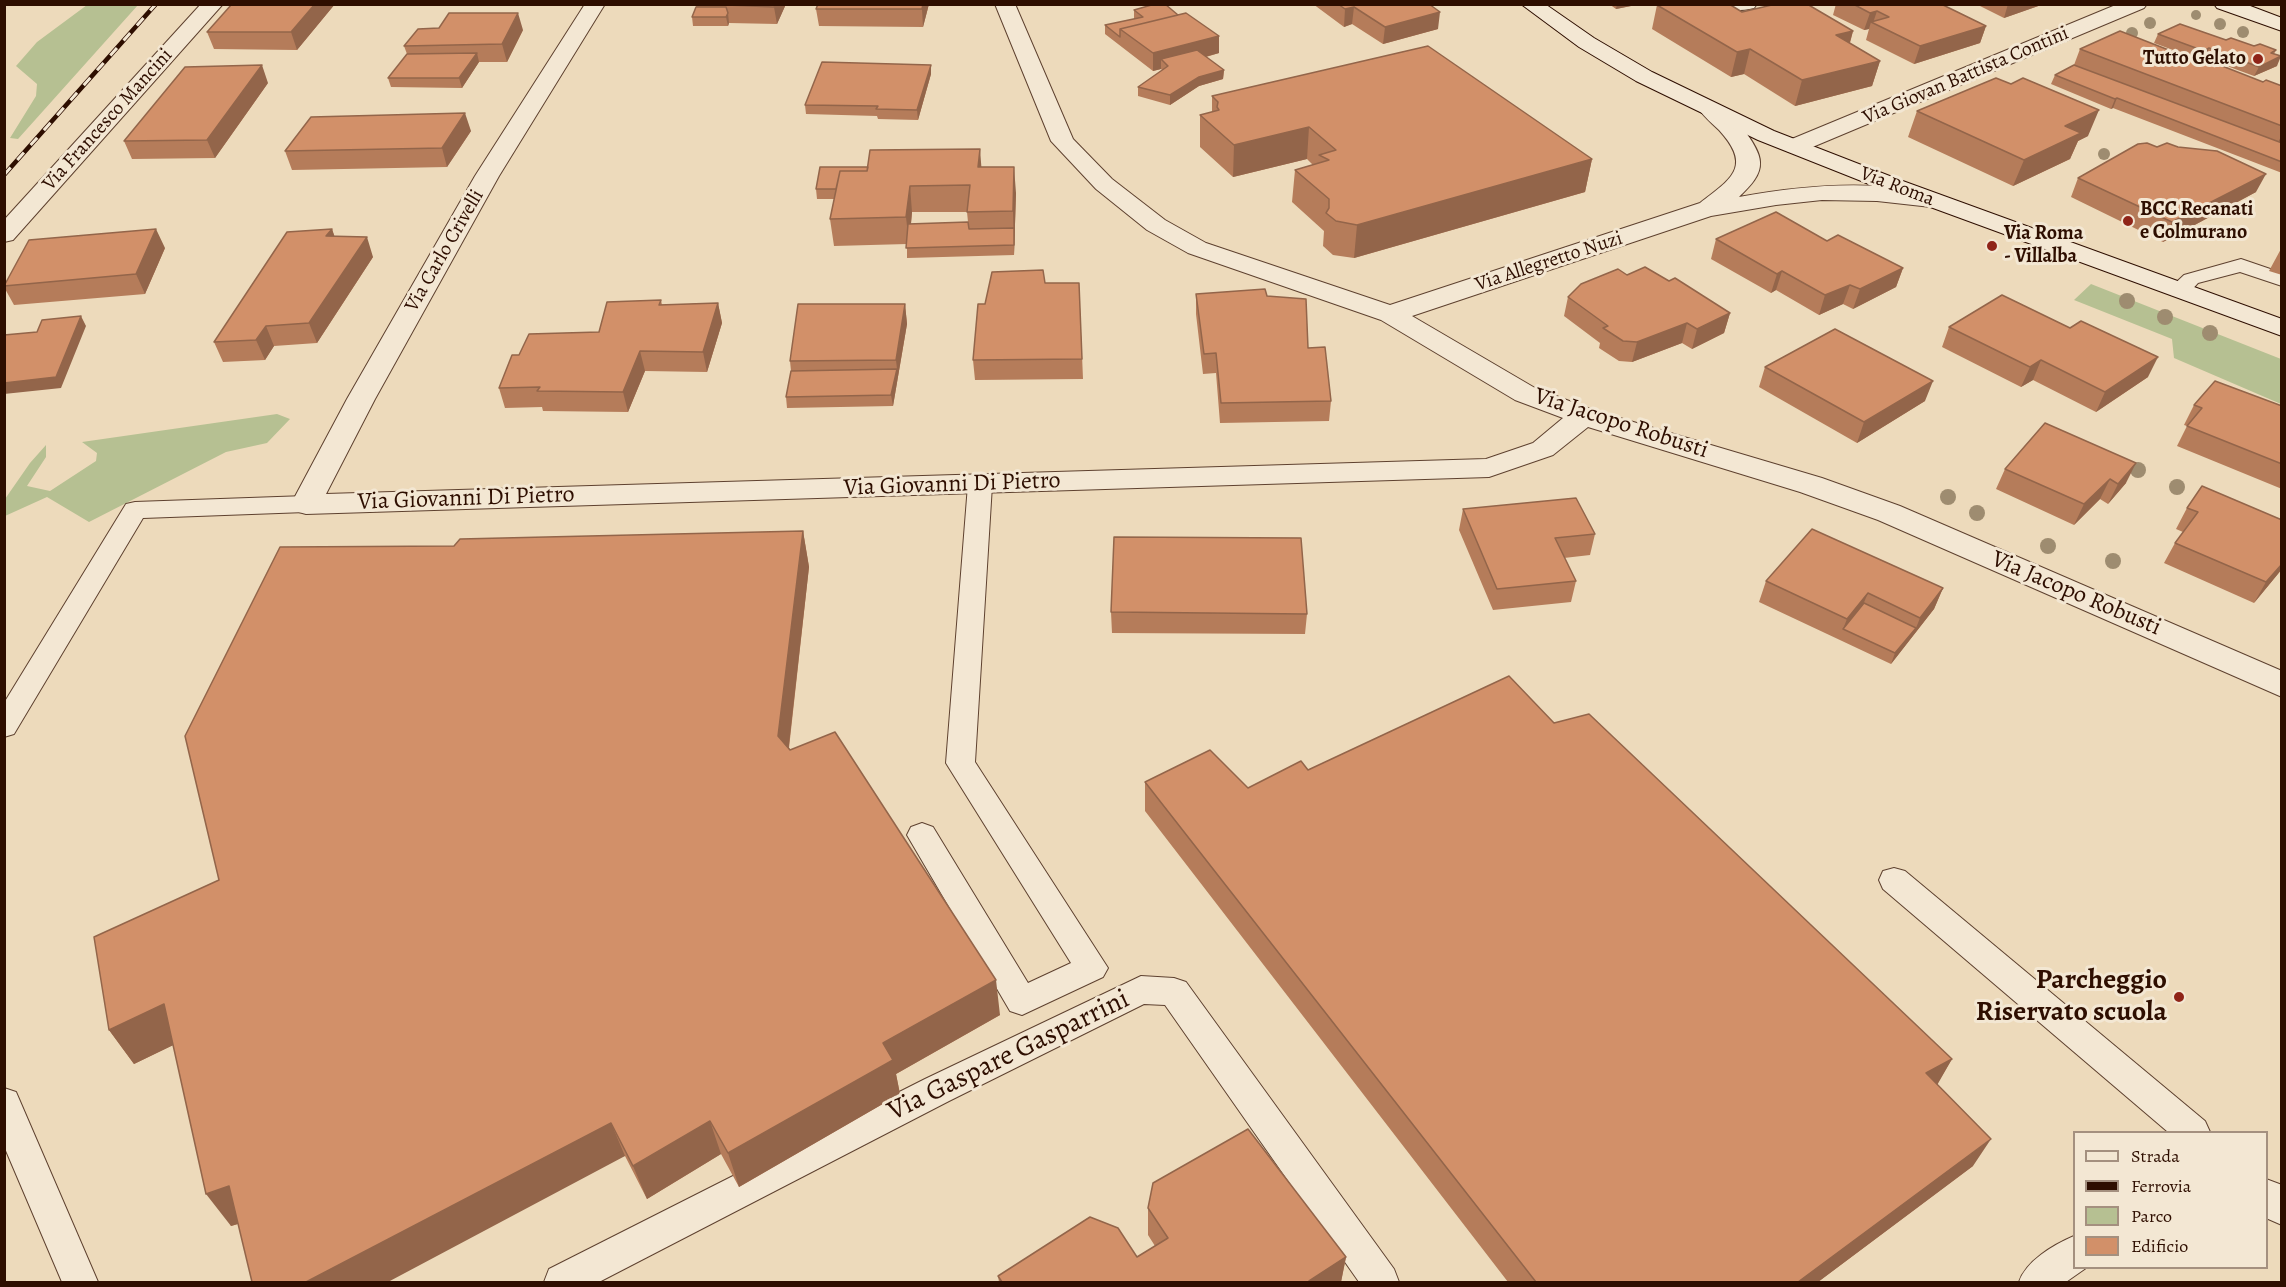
<!DOCTYPE html>
<html>
<head>
<meta charset="utf-8">
<style>
  body { margin:0 }
  #map { position:relative; width:2286px; height:1287px; overflow:hidden; background:#eddabb; font-family:Alegreya,serif }
  canvas { display:block }
  .frame { position:absolute; inset:0; border:6px solid #2e0e00; pointer-events:none }
  .legend { position:absolute; left:2073px; top:1131px; width:195px; height:138px; box-sizing:border-box; background:#f3e7d3; border:2px solid #a4907f; margin:0; padding:8px 10px; list-style:none; font-size:18px; color:#2e0e00 }
  .legend li { display:flex; align-items:center; gap:12px; height:30px }
  .legend b { width:30px; border:2px solid #a4907f }
</style>
</head>
<body>
<div id="map">
<canvas width="2286" height="1287"></canvas>
<div class="frame"></div>
<ul class="legend">
<li><b style="height:8px;background:#f3e7d3"></b>Strada</li>
<li><b style="height:8px;background:#2e0e00"></b>Ferrovia</li>
<li><b style="height:16px;background:#b6c092"></b>Parco</li>
<li><b style="height:16px;background:#d29069"></b>Edificio</li>
</ul>
</div>
<script>
const c = document.querySelector('canvas').getContext('2d');
c.lineJoin = 'round';
function fill(path, color) { c.fillStyle = color; c.fill(path, 'evenodd'); }
function stroke(path, color, width, dash) { c.strokeStyle = color; c.lineWidth = width; c.lineCap = dash ? 'butt' : 'round'; c.setLineDash(dash || []); c.stroke(path); }
function label(font, color, halo, rows, align = 'center') {
  c.font = font + ' Alegreya,serif'; c.lineWidth = 6; c.setLineDash([]); c.textBaseline = 'middle'; c.strokeStyle = halo; c.fillStyle = color; for (const [text, x, y, turn = 0] of rows) {
    c.save(); c.translate(x, y); c.rotate((+turn || 0) * Math.PI / 180); c.textAlign = isNaN(turn) ? turn : align; if (halo) c.strokeText(text, 0, 0); c.fillText(text, 0, 0); c.restore();
  }
}
fill(new Path2D(`
  M 87,5 L 138,5 L 18,139 L 10,138 L 36,96 L 37,84 L 16,66 L 37,42 Z
  M 2091,284 L 2281,359 L 2281,404 L 2174,358 L 2172,339 L 2074,300 Z
  M 277,414 L 290,419 L 267,443 L 226,452 L 89,522 L 47,497 L 5,516 L 5,499 L 30,463 L 46,445 L 46,457 L 27,486 L 50,491 L 96,461 L 97,453 L 82,442 Z`), '#b6c092');
const service = new Path2D(`
  M 2241,259 L 2282,273 L 2282,286 L 2240,272 L 2198,283 L 2187,295 L 2179,296 L 2171,295 L 2168,290 L 2184,275 Z
  M 980,477 L 989,480 L 992,485 L 975,762 L 1108,968 L 1103,977 L 1022,1015 L 1010,1011 L 907,835 L 911,827 L 922,823 L 933,827 L 1028,983 L 1071,963 L 946,763 L 968,485 L 971,480 Z
  M 306,496 L 315,498 L 318,504 L 315,510 L 306,512 L 143,518 L 14,734 L 4,737 L 4,703 L 126,504 L 135,502 Z
  M 1894,868 L 1905,871 L 2205,1121 L 2210,1132 L 2168,1132 L 1883,889 L 1879,880 L 1883,871 Z
  M 1141,976 L 1174,978 L 1186,982 L 1394,1269 L 1399,1282 L 1359,1282 L 1165,1005 L 1144,1004 L 949,1101 L 599,1282 L 544,1282 L 549,1269 L 925,1079 Z
  M 4,1088 L 16,1092 L 98,1282 L 62,1282 L 4,1146 Z
  M 2266,1179 L 2282,1185 L 2282,1225 L 2266,1218 Z
  M 2074,1236 L 2074,1268 L 2086,1268 L 2066,1282 L 2019,1282 C 2026,1261 2053,1245 2074,1236 Z`);
const minor = new Path2D(`
  M 201,4 L 223,4 L 13,240 L 4,242 L 4,220 Z
  M 585,4 L 605,4 L 499,176 L 375,399 L 326,494 L 1486,459 L 1533,443 L 1563,418 L 1515,400 L 1381,320 L 1188,253 L 1147,230 L 1096,189 L 1051,141 L 995,4 L 1015,4 L 1073,139 L 1112,179 L 1165,220 L 1206,243 L 1390,305 L 1700,203 C 1731,179 1753,167 1719,130 C 1712,123 1704,117 1699,109 L 1702,104 C 1707,103 1711,102 1716,104 C 1730,109 1760,146 1760,162 C 1761,176 1749,187 1739,197 C 1804,185 1875,179 1940,195 L 1943,200 L 1940,205 L 1931,207 L 1877,201 L 1822,200 L 1776,205 L 1711,216 L 1412,316 L 1535,388 L 1593,410 L 1822,478 L 1900,506 L 2282,671 L 2282,697 L 1878,520 L 1800,492 L 1588,427 L 1553,455 L 1489,477 L 306,514 L 295,511 L 291,504 L 347,399 L 475,176 Z
  M 1713,4 L 1757,4 L 1754,8 C 1742,11 1728,11 1716,8 Z
  M 2118,4 L 2147,4 L 2144,8 L 1803,151 L 1795,153 L 1787,151 L 1783,146 L 1787,141 Z`);
const secondary = new Path2D(`
  M 1521,4 L 1545,4 L 1594,38 L 1652,72 L 1774,131 L 1900,180 L 2282,319 L 2282,336 L 1884,190 L 1758,140 L 1636,81 L 1579,47 Z
  M 2214,4 L 2245,4 L 2282,18 L 2282,31 L 2217,8 Z`);
stroke(service, '#5e412f', 2);
stroke(minor, '#5e412f', 2);
stroke(secondary, '#2e0e00', 2);
fill(service, '#f3e7d3');
fill(minor, '#f3e7d3');
fill(secondary, '#f3e7d3');
const rail = new Path2D(`
  M 4,175 L 156,4`);
stroke(rail, '#2e0e00', 4.5);
stroke(rail, '#f3e7d3', 3, [10]);
c.fillStyle = '#9e8c70';
for (const [x, y, r] of [
  [2196,15,5],
  [2150,23,6],
  [2220,24,6],
  [2243,32,6],
  [2132,33,6],
  [2104,154,6],
  [2127,301,8],
  [2165,317,8],
  [2210,333,8],
  [2138,470,8],
  [2177,487,8],
  [1948,497,8],
  [1977,513,8],
  [2048,546,8],
  [2113,561,8]
]) { c.beginPath(); c.arc(x, y, r, 0, 2 * Math.PI); c.fill(); }
fill(new Path2D(`
  M 335,4 L 297,50 L 214,49 L 207,32 Z
  M 696,4 L 786,4 L 777,24 L 729,23 L 728,26 L 693,26 L 692,17 L 696,7 Z
  M 929,4 L 923,27 L 819,26 L 816,9 Z
  M 1313,4 L 1429,4 L 1438,29 L 1383,44 L 1352,24 L 1344,27 Z
  M 1609,4 L 1641,4 L 1616,9 Z
  M 1836,4 L 1941,4 L 1986,26 L 1980,43 L 1914,64 L 1866,40 L 1869,29 L 1864,30 L 1833,15 Z
  M 1976,4 L 2044,4 L 2004,18 Z
  M 1657,5 L 1742,12 L 1853,31 L 1850,43 L 1880,61 L 1872,86 L 1795,106 L 1744,74 L 1731,77 L 1652,29 Z
  M 1134,10 L 1178,15 L 1219,36 L 1219,53 L 1206,57 L 1224,70 L 1223,79 L 1199,86 L 1170,105 L 1138,96 L 1138,87 L 1162,70 L 1161,69 L 1153,71 L 1105,34 L 1105,25 L 1134,19 Z
  M 523,30 L 507,62 L 479,62 L 462,88 L 391,87 L 388,78 L 407,54 L 404,46 Z
  M 2158,34 L 2226,40 L 2276,50 L 2274,54 L 2277,66 L 2254,76 L 2205,58 L 2200,60 L 2154,43 Z
  M 2080,49 L 2202,63 L 2263,82 L 2282,86 L 2282,173 L 2113,108 L 2111,109 L 2051,84 L 2055,75 L 2074,65 Z
  M 931,65 L 931,74 L 918,120 L 878,119 L 877,116 L 806,114 L 805,105 Z
  M 268,83 L 215,158 L 132,159 L 124,141 Z
  M 1212,96 L 1592,159 L 1585,192 L 1354,258 L 1333,255 L 1323,246 L 1324,231 L 1292,202 L 1295,170 L 1313,165 L 1307,159 L 1233,177 L 1200,147 L 1200,115 L 1212,112 Z
  M 1917,111 L 2088,136 L 2078,141 L 2070,159 L 2013,186 L 1908,137 Z
  M 471,131 L 447,167 L 292,170 L 285,151 Z
  M 2157,147 L 2256,192 L 2163,242 L 2071,197 L 2078,178 Z
  M 982,167 L 1016,193 L 1014,255 L 907,258 L 907,244 L 834,246 L 830,219 L 834,199 L 817,199 L 816,189 ZM 912,212 L 967,212 L 968,222 L 911,224 Z
  M 332,229 L 334,236 L 373,257 L 317,343 L 274,346 L 265,360 L 223,362 L 214,342 Z
  M 1716,239 L 1827,241 L 1903,268 L 1896,287 L 1853,309 L 1843,304 L 1819,315 L 1776,290 L 1771,293 L 1711,259 Z
  M 2282,247 L 2282,275 L 2269,271 Z
  M 165,248 L 145,294 L 14,305 L 4,287 L 4,284 Z
  M 1627,275 L 1669,281 L 1730,313 L 1724,333 L 1692,349 L 1682,343 L 1632,362 L 1619,361 L 1599,348 L 1600,343 L 1564,316 L 1568,297 Z
  M 1045,283 L 1079,283 L 1083,379 L 975,380 L 973,360 L 985,304 Z
  M 1196,294 L 1267,296 L 1308,348 L 1331,401 L 1329,421 L 1220,423 L 1216,373 L 1203,374 L 1196,314 Z
  M 661,300 L 662,305 L 718,303 L 722,323 L 707,372 L 645,371 L 628,412 L 543,411 L 542,407 L 505,408 L 499,388 L 519,355 L 599,332 Z
  M 905,304 L 907,324 L 893,406 L 787,408 L 786,397 L 791,371 L 790,361 Z
  M 1949,327 L 2148,377 L 2096,412 L 2033,380 L 2021,387 L 1942,347 Z
  M 1765,367 L 1925,401 L 1857,443 L 1759,387 Z
  M 2194,405 L 2282,406 L 2282,489 L 2177,446 L 2187,426 L 2184,425 Z
  M 2045,423 L 2126,483 L 2108,504 L 2100,499 L 2074,525 L 1996,489 L 2005,469 Z
  M 2202,486 L 2282,569 L 2254,603 L 2164,563 L 2175,543 L 2183,532 L 2176,529 L 2187,508 Z
  M 1463,509 L 1595,534 L 1590,555 L 1564,558 L 1576,581 L 1571,602 L 1493,610 L 1459,530 Z
  M 803,531 L 809,567 L 789,748 L 1000,1015 L 896,1074 L 900,1094 L 739,1187 L 721,1154 L 647,1199 L 625,1156 L 238,1224 L 231,1226 L 173,1045 L 134,1064 L 109,1030 L 219,880 L 454,546 Z
  M 1766,581 L 1943,588 L 1934,609 L 1891,664 L 1759,602 Z
  M 1111,612 L 1307,614 L 1305,634 L 1112,633 Z
  M 1554,723 L 1952,1059 L 1937,1084 L 1973,1166 L 1818,1282 L 1508,1282 L 1145,811 L 1145,782 L 1248,788 L 1308,770 Z
  M 1148,1208 L 1346,1257 L 1341,1282 L 999,1282 L 998,1276 L 1137,1257 L 1155,1246 L 1148,1235 Z`), '#b57c5a');
fill(new Path2D(`
  M 315,4 L 335,4 L 297,50 L 291,32 Z
  M 775,4 L 786,4 L 777,24 L 774,7 Z
  M 923,4 L 929,4 L 923,27 L 922,9 Z
  M 1617,4 L 1641,4 L 1616,9 Z
  M 2008,4 L 2044,4 L 2004,18 Z
  M 1354,7 L 1352,24 L 1344,27 L 1345,9 Z
  M 1877,11 L 1873,23 L 1871,22 L 1869,29 L 1864,30 L 1870,13 Z
  M 1440,12 L 1438,29 L 1383,44 L 1385,27 Z
  M 518,13 L 523,30 L 507,62 L 502,44 Z
  M 728,13 L 729,23 L 728,26 L 726,17 Z
  M 1986,26 L 1980,43 L 1914,64 L 1920,46 Z
  M 1853,31 L 1846,56 L 1836,35 Z
  M 1219,36 L 1219,53 L 1168,67 L 1161,59 L 1161,69 L 1153,71 L 1153,53 Z
  M 2209,48 L 2205,58 L 2200,60 L 2204,51 Z
  M 1750,49 L 1744,74 L 1731,77 L 1737,52 Z
  M 477,53 L 479,62 L 462,88 L 459,78 Z
  M 2281,56 L 2277,66 L 2254,76 L 2259,67 Z
  M 1880,61 L 1872,86 L 1795,106 L 1802,80 Z
  M 262,65 L 268,83 L 215,158 L 207,140 Z
  M 931,65 L 931,74 L 918,120 L 917,110 Z
  M 1224,70 L 1223,79 L 1199,86 L 1170,105 L 1170,95 L 1199,77 Z
  M 2117,98 L 2113,108 L 2111,109 L 2115,99 Z
  M 2099,110 L 2088,136 L 2078,141 L 2070,159 L 2013,186 L 2024,160 L 2065,126 Z
  M 465,113 L 471,131 L 447,167 L 442,148 Z
  M 1309,127 L 1307,159 L 1233,177 L 1234,145 Z
  M 2282,135 L 2282,140 L 2276,151 L 2272,153 Z
  M 980,149 L 982,175 L 978,167 Z
  M 1592,159 L 1585,192 L 1354,258 L 1357,225 Z
  M 1014,167 L 1016,193 L 1014,255 L 1013,211 Z
  M 2266,174 L 2256,192 L 2163,242 L 2172,222 Z
  M 910,186 L 912,212 L 909,244 L 906,217 Z
  M 156,229 L 165,248 L 145,294 L 136,274 Z
  M 332,229 L 339,249 L 326,236 Z
  M 367,237 L 373,257 L 317,343 L 309,323 Z
  M 1903,268 L 1896,287 L 1853,309 L 1860,289 Z
  M 1782,271 L 1776,290 L 1771,293 L 1777,274 Z
  M 1850,285 L 1843,304 L 1819,315 L 1825,295 Z
  M 718,303 L 722,323 L 707,372 L 703,352 Z
  M 905,304 L 907,324 L 893,406 L 891,395 L 897,369 L 896,360 Z
  M 1730,313 L 1724,333 L 1692,349 L 1697,329 Z
  M 81,316 L 86,326 L 61,388 L 4,394 L 4,383 Z
  M 1687,323 L 1682,343 L 1632,362 L 1637,342 Z
  M 266,326 L 274,346 L 265,360 L 256,340 Z
  M 640,351 L 645,371 L 628,412 L 623,392 Z
  M 2158,357 L 2148,377 L 2096,412 L 2105,392 Z
  M 2041,360 L 2033,380 L 2021,387 L 2030,367 Z
  M 1933,381 L 1925,401 L 1857,443 L 1864,422 Z
  M 2136,463 L 2126,483 L 2108,504 L 2118,484 Z
  M 2110,479 L 2100,499 L 2074,525 L 2084,504 Z
  M 803,531 L 809,567 L 786,771 L 778,736 Z
  M 2282,564 L 2282,569 L 2254,603 L 2266,582 Z
  M 1943,588 L 1934,609 L 1891,664 L 1895,653 L 1916,628 L 1920,618 Z
  M 1868,593 L 1859,614 L 1843,629 L 1847,619 Z
  M 996,980 L 1000,1015 L 896,1074 L 900,1094 L 739,1187 L 728,1153 L 883,1043 Z
  M 164,1004 L 188,1038 L 134,1064 L 109,1030 Z
  M 1952,1059 L 1936,1087 L 1926,1073 Z
  M 710,1121 L 721,1154 L 647,1199 L 633,1166 Z
  M 611,1123 L 625,1156 L 388,1282 L 306,1282 Z
  M 1991,1139 L 1973,1166 L 1818,1282 L 1798,1282 Z
  M 229,1186 L 254,1219 L 231,1226 L 206,1194 Z
  M 1346,1257 L 1341,1282 L 1309,1282 L 1309,1281 Z`), '#93654a');
const building = new Path2D(`
  M 232,4 L 315,4 L 291,32 L 207,32 Z
  M 727,4 L 775,4 L 774,7 L 726,5 Z
  M 818,4 L 923,4 L 922,9 L 816,9 Z
  M 1155,4 L 1165,4 L 1178,15 L 1120,29 L 1120,37 L 1105,25 L 1143,17 L 1134,10 Z
  M 1338,4 L 1429,4 L 1440,12 L 1385,27 L 1354,7 L 1345,9 Z
  M 1729,4 L 1742,12 L 1776,4 L 1807,4 L 1853,31 L 1836,35 L 1880,61 L 1802,80 L 1750,49 L 1737,52 L 1657,5 Z
  M 1853,4 L 1941,4 L 1986,26 L 1920,46 L 1871,22 L 1889,17 L 1877,11 L 1870,13 Z
  M 696,7 L 726,7 L 728,13 L 726,17 L 692,17 Z
  M 449,13 L 518,13 L 502,44 L 404,46 L 418,29 L 439,28 Z
  M 1186,13 L 1219,36 L 1153,53 L 1120,29 Z
  M 2180,24 L 2226,40 L 2231,38 L 2254,46 L 2260,44 L 2276,50 L 2271,53 L 2281,56 L 2259,67 L 2209,48 L 2204,51 L 2158,34 Z
  M 2120,31 L 2202,63 L 2207,60 L 2263,82 L 2266,80 L 2282,86 L 2282,126 L 2080,49 Z
  M 1428,46 L 1592,159 L 1357,225 L 1336,221 L 1326,213 L 1329,208 L 1329,199 L 1295,170 L 1329,160 L 1319,155 L 1336,150 L 1309,127 L 1234,145 L 1200,115 L 1219,110 L 1217,107 L 1218,102 L 1212,96 Z
  M 1197,50 L 1224,70 L 1199,77 L 1170,95 L 1138,87 L 1168,66 L 1161,59 Z
  M 477,53 L 459,78 L 388,78 L 407,54 Z
  M 822,62 L 931,65 L 917,110 L 876,109 L 878,106 L 805,105 Z
  M 262,65 L 207,140 L 124,141 L 185,67 Z
  M 2074,65 L 2282,143 L 2282,162 L 2117,98 L 2115,99 L 2055,75 Z
  M 1996,78 L 2011,84 L 2023,78 L 2099,110 L 2065,126 L 2081,133 L 2024,160 L 1917,111 Z
  M 465,113 L 442,148 L 285,151 L 311,117 Z
  M 2147,143 L 2157,147 L 2167,143 L 2178,147 L 2217,151 L 2266,174 L 2172,222 L 2078,178 L 2138,144 Z
  M 980,149 L 978,167 L 1014,167 L 1013,211 L 967,212 L 970,185 L 910,186 L 906,217 L 830,219 L 840,171 L 867,171 L 870,150 Z
  M 820,167 L 868,167 L 867,171 L 840,171 L 836,189 L 816,189 Z
  M 1776,212 L 1827,241 L 1838,235 L 1903,268 L 1860,289 L 1850,285 L 1825,295 L 1782,271 L 1777,274 L 1716,239 Z
  M 968,222 L 969,229 L 1014,228 L 1014,245 L 906,248 L 908,224 Z
  M 156,229 L 136,274 L 4,286 L 29,240 Z
  M 332,229 L 326,236 L 367,237 L 309,323 L 266,326 L 256,340 L 214,342 L 287,232 Z
  M 1645,267 L 1669,281 L 1675,278 L 1730,313 L 1697,329 L 1687,323 L 1637,342 L 1623,341 L 1603,328 L 1608,326 L 1568,297 L 1581,284 L 1618,269 L 1627,275 Z
  M 1043,270 L 1045,283 L 1079,283 L 1082,359 L 973,360 L 978,304 L 985,304 L 992,272 Z
  M 1265,289 L 1267,296 L 1306,299 L 1308,348 L 1325,347 L 1331,401 L 1221,403 L 1216,353 L 1204,354 L 1196,294 Z
  M 2002,295 L 2070,328 L 2081,321 L 2158,357 L 2105,392 L 2041,360 L 2030,367 L 1949,327 Z
  M 661,300 L 659,305 L 718,303 L 703,352 L 640,351 L 623,392 L 537,391 L 540,387 L 499,388 L 512,355 L 519,355 L 529,334 L 599,332 L 607,302 Z
  M 798,304 L 905,304 L 896,360 L 790,361 Z
  M 81,316 L 56,377 L 4,383 L 4,335 L 37,332 L 42,320 Z
  M 1835,329 L 1933,381 L 1864,422 L 1765,367 Z
  M 897,369 L 891,395 L 786,397 L 791,371 Z
  M 2215,381 L 2282,406 L 2282,464 L 2187,426 L 2202,408 L 2194,405 Z
  M 2045,423 L 2136,463 L 2118,484 L 2110,479 L 2084,504 L 2005,469 Z
  M 2202,486 L 2282,520 L 2282,564 L 2266,582 L 2175,543 L 2198,512 L 2187,508 Z
  M 1576,498 L 1595,534 L 1555,538 L 1576,581 L 1497,589 L 1463,509 Z
  M 1812,529 L 1943,588 L 1920,618 L 1868,593 L 1847,619 L 1766,581 Z
  M 803,531 L 778,736 L 790,750 L 835,732 L 996,980 L 883,1043 L 893,1060 L 728,1153 L 710,1121 L 633,1166 L 611,1123 L 306,1282 L 252,1282 L 229,1186 L 206,1194 L 164,1004 L 109,1030 L 94,937 L 219,880 L 185,736 L 280,547 L 454,546 L 460,539 Z
  M 1114,537 L 1301,538 L 1307,614 L 1111,612 Z
  M 1864,603 L 1916,628 L 1895,653 L 1843,629 Z
  M 1509,676 L 1554,723 L 1589,714 L 1952,1059 L 1926,1073 L 1991,1139 L 1798,1282 L 1536,1282 L 1145,782 L 1210,750 L 1248,788 L 1301,761 L 1308,770 Z
  M 1248,1129 L 1346,1257 L 1309,1281 L 1310,1282 L 1002,1282 L 998,1276 L 1090,1217 L 1118,1228 L 1137,1257 L 1168,1238 L 1148,1208 L 1153,1183 Z`);
fill(building, '#d29069');
stroke(building, '#93654a', 1.5);
for (const [x, y, r, color] of [
  [2258,59,6,"#8f2418"],
  [2128,221,6,"#8f2418"],
  [1992,246,6,"#8f2418"],
  [2179,997,6,"#8f2418"]
]) { const dot = new Path2D(); dot.arc(x, y, r, 0, 2 * Math.PI); c.fillStyle = color; c.fill(dot); stroke(dot, '#f3e7d3', 2); }
label('bold 20px', '#2e0e00', '#f3e7d3', [
  ["Tutto Gelato",2246,59,"right"],
  ["BCC Recanati",2140,210],
  ["e Colmurano",2140,233],
  ["Via Roma",2004,234],
  ["- Villalba",2004,257]
], 'left');
label('20px', '#2e0e00', '#f3e7d3', [
  ["Via Giovan Battista Contini",1966,76,-23],
  ["Via Francesco Mancini",108,120,-48],
  ["Via Roma",1897,187,21],
  ["Via Carlo Crivelli",445,251,-60],
  ["Via Allegretto Nuzi",1549,262,-18]
]);
label('24px', '#2e0e00', '#f3e7d3', [
  ["Via Jacopo Robusti",1621,424,18],
  ["Via Giovanni Di Pietro",952,485,-2],
  ["Via Giovanni Di Pietro",466,499,-2],
  ["Via Jacopo Robusti",2076,594,23]
]);
label('bold 28px', '#2e0e00', '#f3e7d3', [
  ["Parcheggio",2167,981],
  ["Riservato scuola",2167,1013]
], 'right');
label('28px', '#2e0e00', '#f3e7d3', [
  ["Via Gaspare Gasparrini",1009,1056,-26]
]);
</script>
</body>
</html>
